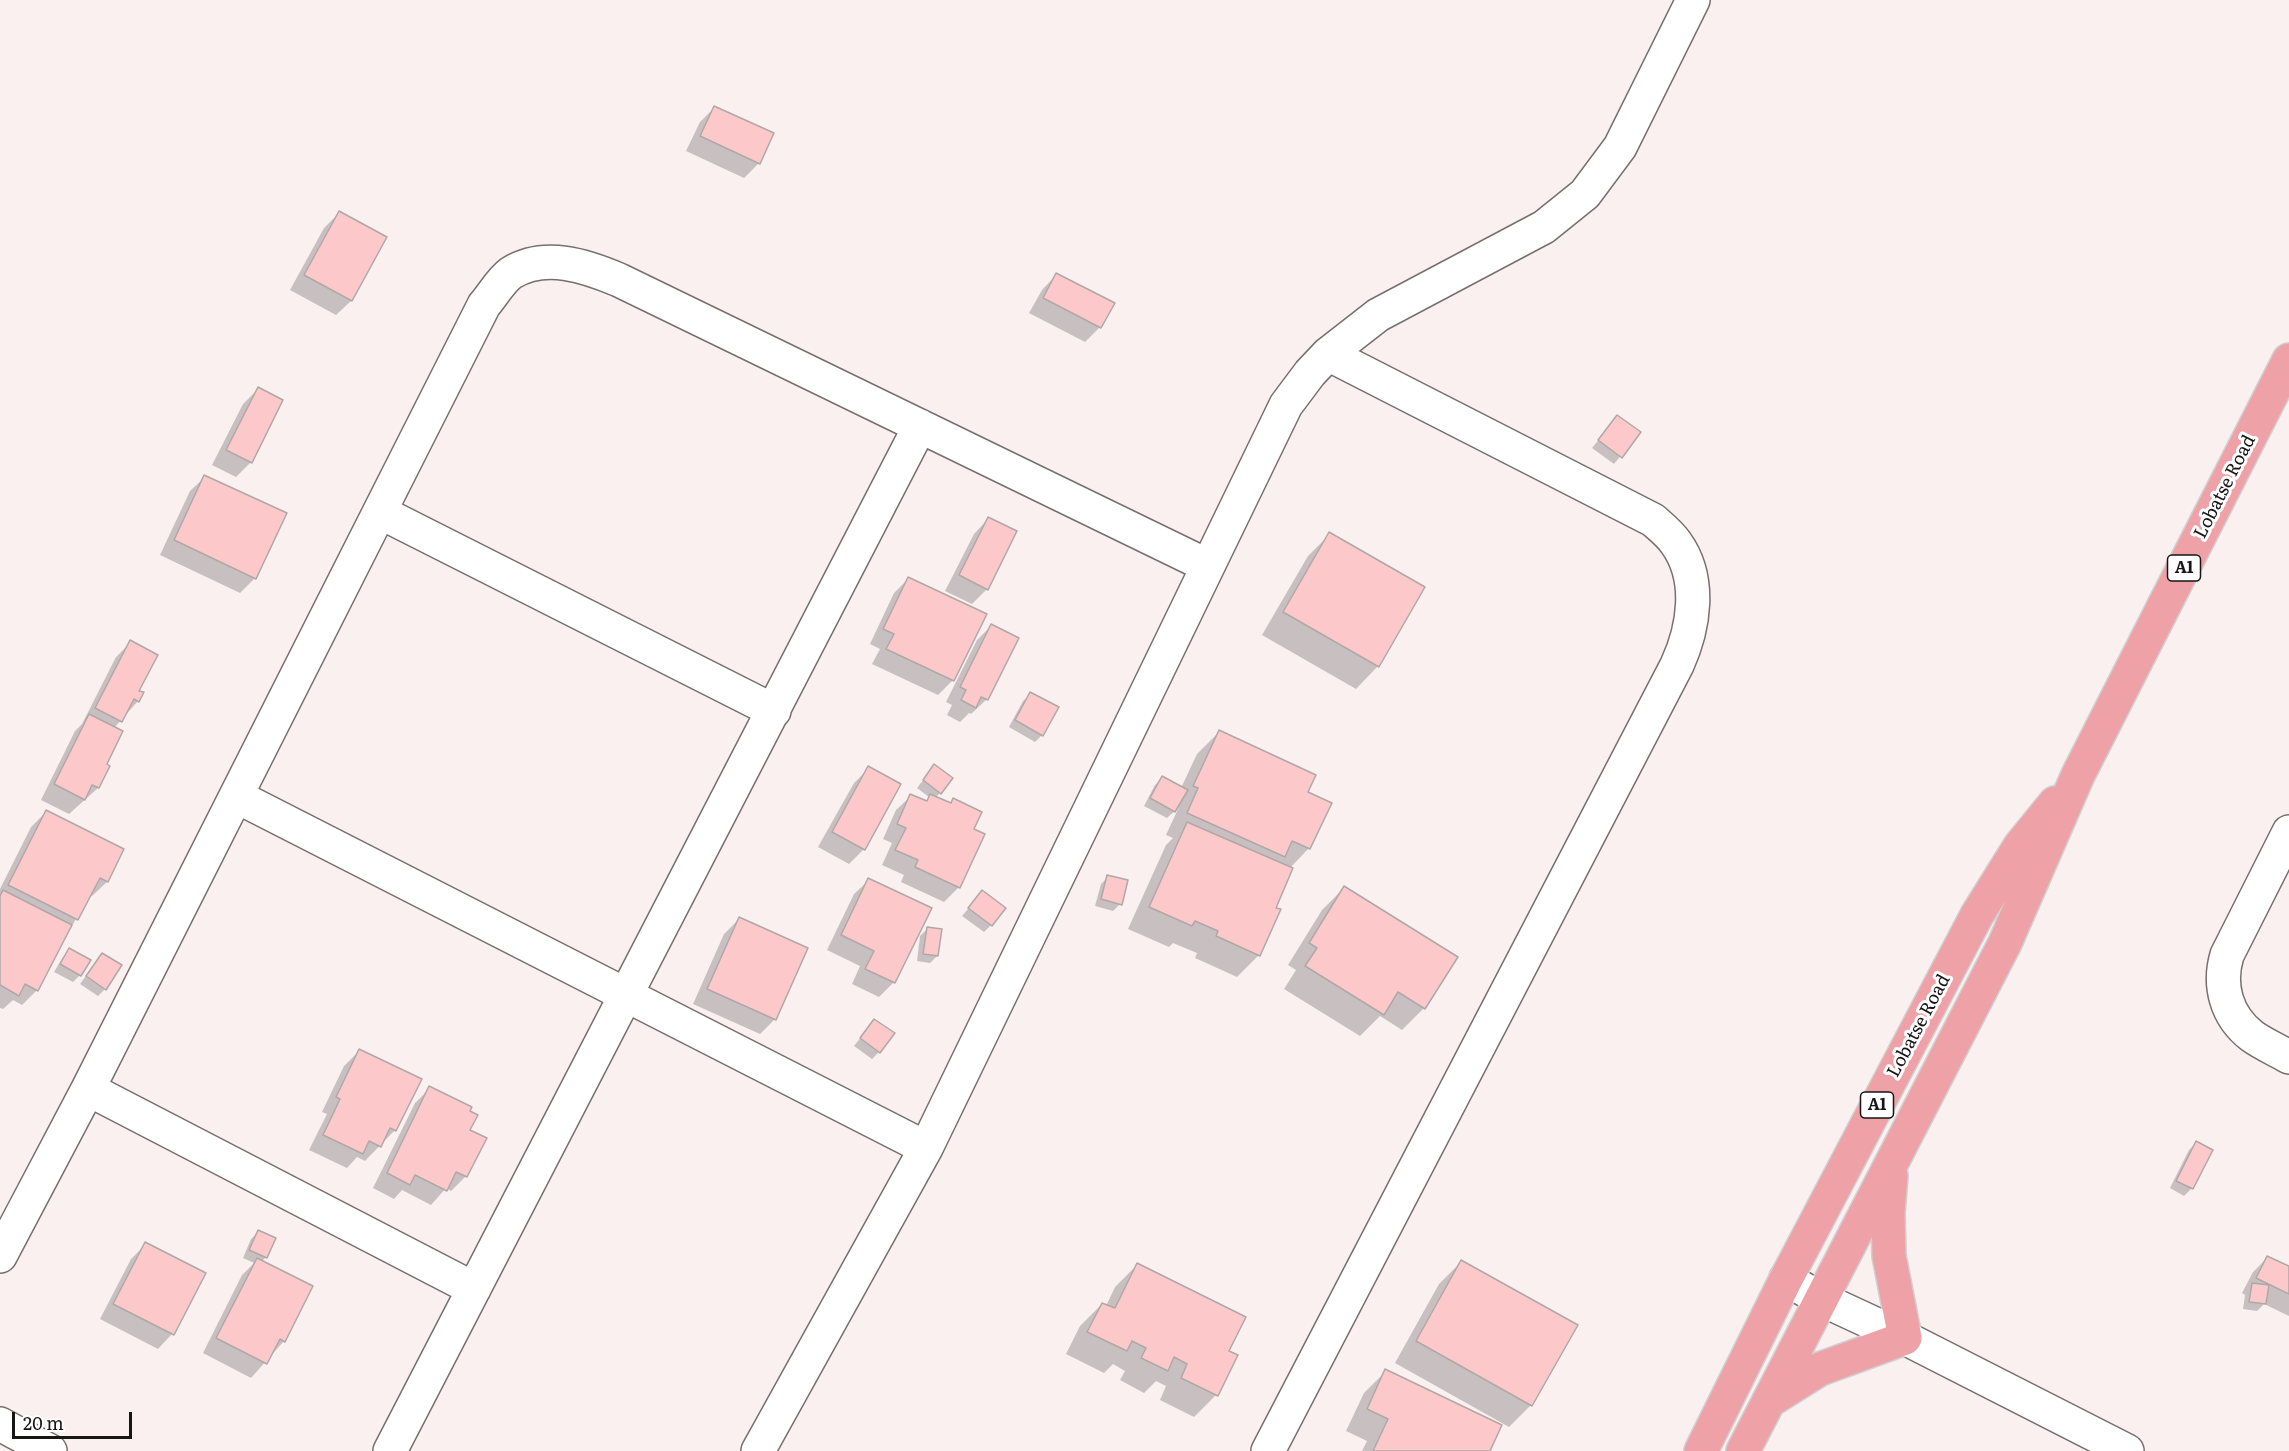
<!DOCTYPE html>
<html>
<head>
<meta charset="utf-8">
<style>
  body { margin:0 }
  #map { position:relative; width:2289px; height:1451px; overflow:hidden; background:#faf0f0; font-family:Literata,serif }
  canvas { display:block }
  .scale { position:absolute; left:12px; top:1412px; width:120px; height:27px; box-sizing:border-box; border:3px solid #181515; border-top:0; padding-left:8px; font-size:18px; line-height:21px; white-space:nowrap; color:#181515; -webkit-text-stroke:4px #fff; paint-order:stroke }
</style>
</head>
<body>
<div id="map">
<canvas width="2289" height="1451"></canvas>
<div class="scale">20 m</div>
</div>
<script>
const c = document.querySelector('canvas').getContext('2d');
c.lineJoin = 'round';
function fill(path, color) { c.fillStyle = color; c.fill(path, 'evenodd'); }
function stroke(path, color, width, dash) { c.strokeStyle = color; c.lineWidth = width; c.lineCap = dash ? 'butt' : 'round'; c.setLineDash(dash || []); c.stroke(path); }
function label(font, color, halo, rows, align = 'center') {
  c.font = font + ' Literata,serif'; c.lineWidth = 6; c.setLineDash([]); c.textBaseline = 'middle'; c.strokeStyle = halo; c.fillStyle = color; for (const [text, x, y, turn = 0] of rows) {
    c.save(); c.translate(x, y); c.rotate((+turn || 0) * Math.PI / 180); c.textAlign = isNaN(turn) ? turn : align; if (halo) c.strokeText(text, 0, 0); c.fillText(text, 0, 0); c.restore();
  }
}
fill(new Path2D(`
  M 715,107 L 759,163 L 744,178 L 686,151 L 700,122 Z
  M 339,213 L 385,238 L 351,301 L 336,315 L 290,290 L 324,228 Z
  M 1056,275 L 1100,327 L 1085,342 L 1029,313 L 1042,290 Z
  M 258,389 L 251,462 L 236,477 L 212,465 L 243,404 Z
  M 1617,417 L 1639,433 L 1614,464 L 1592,448 Z
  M 205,477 L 255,578 L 240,593 L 160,555 L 190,491 Z
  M 988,519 L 987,589 L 972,604 L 945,591 L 974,534 Z
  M 1330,534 L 1378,666 L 1356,689 L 1262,635 L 1308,556 Z
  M 908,579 L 953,680 L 938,695 L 872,664 L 880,649 L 870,644 L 894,593 Z
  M 991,626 L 1017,638 L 986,700 L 971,714 L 969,713 L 960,722 L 947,715 L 952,705 L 946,702 L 977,640 Z
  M 131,642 L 138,701 L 114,728 L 105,765 L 108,767 L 98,788 L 69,814 L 41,800 L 75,731 L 82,724 L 116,657 Z
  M 1031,694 L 1042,735 L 1035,742 L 1009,727 L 1023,701 Z
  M 1219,732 L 1306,793 L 1309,848 L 1290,868 L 1259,955 L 1237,977 L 1195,958 L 1197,953 L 1173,943 L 1169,947 L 1128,929 L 1166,845 L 1173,838 L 1166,835 L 1179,807 L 1167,818 L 1144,806 L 1155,785 L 1162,778 L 1181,788 L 1197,754 Z
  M 934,766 L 940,793 L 935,798 L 949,804 L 953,800 L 972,829 L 959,887 L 944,902 L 901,882 L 904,875 L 882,865 L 892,843 L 883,839 L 896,810 L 911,796 L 925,802 L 929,797 L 917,788 Z
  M 869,768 L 864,849 L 849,864 L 818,847 L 854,783 Z
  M 46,812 L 122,850 L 107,882 L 92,896 L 89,895 L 37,990 L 22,1005 L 13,1000 L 3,1009 L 0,1008 L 0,889 L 31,827 Z
  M 1108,877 L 1120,904 L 1113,911 L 1095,906 L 1101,884 Z
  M 869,880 L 894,982 L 879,997 L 852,984 L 860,966 L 827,950 L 854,894 Z
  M 1344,888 L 1424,1008 L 1402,1030 L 1380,1016 L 1360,1036 L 1284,989 L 1296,970 L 1288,965 L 1322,910 Z
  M 982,892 L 991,925 L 984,932 L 962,916 Z
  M 739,919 L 775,1019 L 760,1034 L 693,1004 L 724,934 Z
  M 927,929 L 937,956 L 930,963 L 917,961 L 920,936 Z
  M 70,950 L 88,960 L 80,975 L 73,982 L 54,972 L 63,957 Z
  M 102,954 L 105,989 L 98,996 L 80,984 Z
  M 874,1021 L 879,1052 L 872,1059 L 854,1046 Z
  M 359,1051 L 395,1130 L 365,1161 L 357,1157 L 347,1168 L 309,1150 L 327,1114 L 322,1112 L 344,1066 Z
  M 430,1088 L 468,1131 L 466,1176 L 451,1191 L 446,1188 L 431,1205 L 402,1190 L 394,1199 L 373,1188 L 415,1103 Z
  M 2196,1143 L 2211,1150 L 2192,1188 L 2184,1196 L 2170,1188 L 2189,1150 Z
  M 258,1232 L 266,1257 L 261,1262 L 284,1341 L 251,1378 L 203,1353 L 242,1275 L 254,1263 L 243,1258 L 251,1239 Z
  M 146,1244 L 172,1334 L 158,1349 L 100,1319 L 131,1259 Z
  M 2268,1257 L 2289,1268 L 2289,1316 L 2264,1304 L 2257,1311 L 2243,1309 L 2245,1295 L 2242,1293 L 2253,1272 Z
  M 1461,1262 L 1531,1405 L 1509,1427 L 1395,1363 L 1439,1284 Z
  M 1137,1265 L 1227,1352 L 1216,1395 L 1194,1417 L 1160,1400 L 1166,1386 L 1156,1381 L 1144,1393 L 1120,1380 L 1125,1371 L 1113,1364 L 1104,1373 L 1066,1354 L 1080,1326 L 1102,1304 L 1106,1306 L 1115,1287 Z
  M 1386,1371 L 1488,1451 L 1362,1451 L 1367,1441 L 1346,1431 L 1364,1393 Z`), '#0003');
const building = new Path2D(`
  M 714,106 L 774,133 L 760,164 L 700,136 Z
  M 339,211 L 387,237 L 352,301 L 304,275 Z
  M 1056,273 L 1115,303 L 1101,328 L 1043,298 Z
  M 258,387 L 283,400 L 252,463 L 226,450 Z
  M 1617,415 L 1641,432 L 1622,458 L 1598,440 Z
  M 204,475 L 287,513 L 256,579 L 174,540 Z
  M 988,517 L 1017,531 L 988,590 L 959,575 Z
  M 1329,532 L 1425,587 L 1379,667 L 1283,612 Z
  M 908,577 L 987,614 L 954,681 L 886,649 L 894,634 L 883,629 Z
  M 991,624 L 1019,638 L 988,700 L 981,697 L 976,708 L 961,700 L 966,690 L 960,687 Z
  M 130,640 L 158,655 L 139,691 L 144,692 L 139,702 L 134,699 L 122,722 L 95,708 Z
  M 1030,692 L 1059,707 L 1043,736 L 1015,720 Z
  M 89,714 L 123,731 L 107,764 L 110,766 L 99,788 L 92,785 L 85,800 L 54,784 Z
  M 1219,730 L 1316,775 L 1308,792 L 1332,803 L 1310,849 L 1292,841 L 1285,857 L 1187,813 L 1198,788 L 1193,786 Z
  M 934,764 L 953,778 L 941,794 L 923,780 Z
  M 868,766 L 901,784 L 865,850 L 832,832 Z
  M 1162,776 L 1188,790 L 1175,812 L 1150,798 Z
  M 910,794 L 927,801 L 930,794 L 951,803 L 953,798 L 982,812 L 974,829 L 985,834 L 960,888 L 915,867 L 918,860 L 895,850 L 906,828 L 897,824 Z
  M 46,810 L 124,849 L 108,882 L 100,878 L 78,920 L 8,885 Z
  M 1187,822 L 1293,868 L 1276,908 L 1281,909 L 1260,956 L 1216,936 L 1218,931 L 1195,921 L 1192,926 L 1149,907 Z
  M 1107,875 L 1128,880 L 1122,905 L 1101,899 Z
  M 868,878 L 932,908 L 895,983 L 865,969 L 874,951 L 841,935 Z
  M 1344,886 L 1458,957 L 1425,1009 L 1398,992 L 1384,1015 L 1305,966 L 1317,948 L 1309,943 Z
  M 3,890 L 72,925 L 38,991 L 25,984 L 19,996 L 0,985 L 0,896 Z
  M 982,890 L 1006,908 L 992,926 L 968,908 Z
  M 739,917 L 808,948 L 776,1020 L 707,989 Z
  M 927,927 L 942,929 L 938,956 L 923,954 Z
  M 69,948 L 91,960 L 81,976 L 60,964 Z
  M 102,953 L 122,965 L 106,990 L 86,976 Z
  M 874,1019 L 895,1033 L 880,1053 L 860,1038 Z
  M 359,1049 L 422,1079 L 396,1131 L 390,1128 L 381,1147 L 369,1141 L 363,1154 L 323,1135 L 340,1099 L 336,1097 Z
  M 429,1086 L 472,1107 L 470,1111 L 478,1115 L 470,1130 L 487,1138 L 467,1177 L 456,1172 L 447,1191 L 415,1175 L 410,1185 L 387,1173 Z
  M 2196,1141 L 2213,1150 L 2193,1189 L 2176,1181 Z
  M 258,1230 L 276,1238 L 267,1258 L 249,1250 Z
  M 145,1242 L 206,1273 L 174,1335 L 113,1304 Z
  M 2267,1256 L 2289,1266 L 2289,1294 L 2256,1278 Z
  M 257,1258 L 313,1286 L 285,1342 L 280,1339 L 267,1364 L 216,1338 Z
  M 1461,1260 L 1578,1325 L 1532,1406 L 1416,1341 Z
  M 1137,1263 L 1246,1317 L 1229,1351 L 1238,1355 L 1218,1396 L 1181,1378 L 1187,1364 L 1174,1357 L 1168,1371 L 1141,1358 L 1146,1348 L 1132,1341 L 1127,1351 L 1087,1332 L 1102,1303 L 1115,1308 Z
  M 2252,1283 L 2269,1285 L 2266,1304 L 2249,1302 Z
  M 1385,1369 L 1502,1425 L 1490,1451 L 1373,1451 L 1388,1419 L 1367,1409 Z`);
fill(building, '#fcc8ca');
stroke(building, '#b0a7a7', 1.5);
const minor = new Path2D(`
  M 380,512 L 774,711
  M 236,796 L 926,1148
  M 2289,832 L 2227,955 C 2218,985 2226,1016 2252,1036 C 2263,1044 2277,1050 2289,1057
  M 88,1089 L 474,1289
  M 0,1256 L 88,1089 L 484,305 C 492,296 501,280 511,273 C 545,252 586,266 619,280 L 1208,566
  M 1786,1279 L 1821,1299 L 1905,1338 L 2127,1451
  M 0,1424 L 50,1451
  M 390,1451 L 920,426
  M 758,1451 L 926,1148 L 1286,405 L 1310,373 L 1328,354 L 1378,315 L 1544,227 L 1585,194 L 1620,147 L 1693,0
  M 1268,1451 L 1677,665 C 1694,628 1702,579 1676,543 C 1670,534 1661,527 1653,520 L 1328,354`);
const highway = new Path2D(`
  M 1769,1401 L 1820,1369 L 1905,1338 L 1889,1256 L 1888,1213 L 1891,1176
  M 1701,1451 L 1786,1279 L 1977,915 L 2020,846 L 2055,803
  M 1743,1451 L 2005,943 L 2078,775 L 2289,360`);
stroke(minor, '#776f6f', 36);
stroke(highway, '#d1d0d0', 36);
stroke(minor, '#fff', 33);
stroke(highway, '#eea2a7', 33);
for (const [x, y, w] of [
  [2184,568,33],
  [1877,1105,33]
]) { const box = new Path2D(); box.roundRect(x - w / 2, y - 13, w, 26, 4.5); c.fillStyle = '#fff'; c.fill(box); stroke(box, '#181515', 1.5); }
label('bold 16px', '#181515', null, [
  ["A1",2184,568],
  ["A1",1877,1105]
]);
label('18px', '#181515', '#fff', [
  ["Lobatse Road",2225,487,-63],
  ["Lobatse Road",1919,1026,-62]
]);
</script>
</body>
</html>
